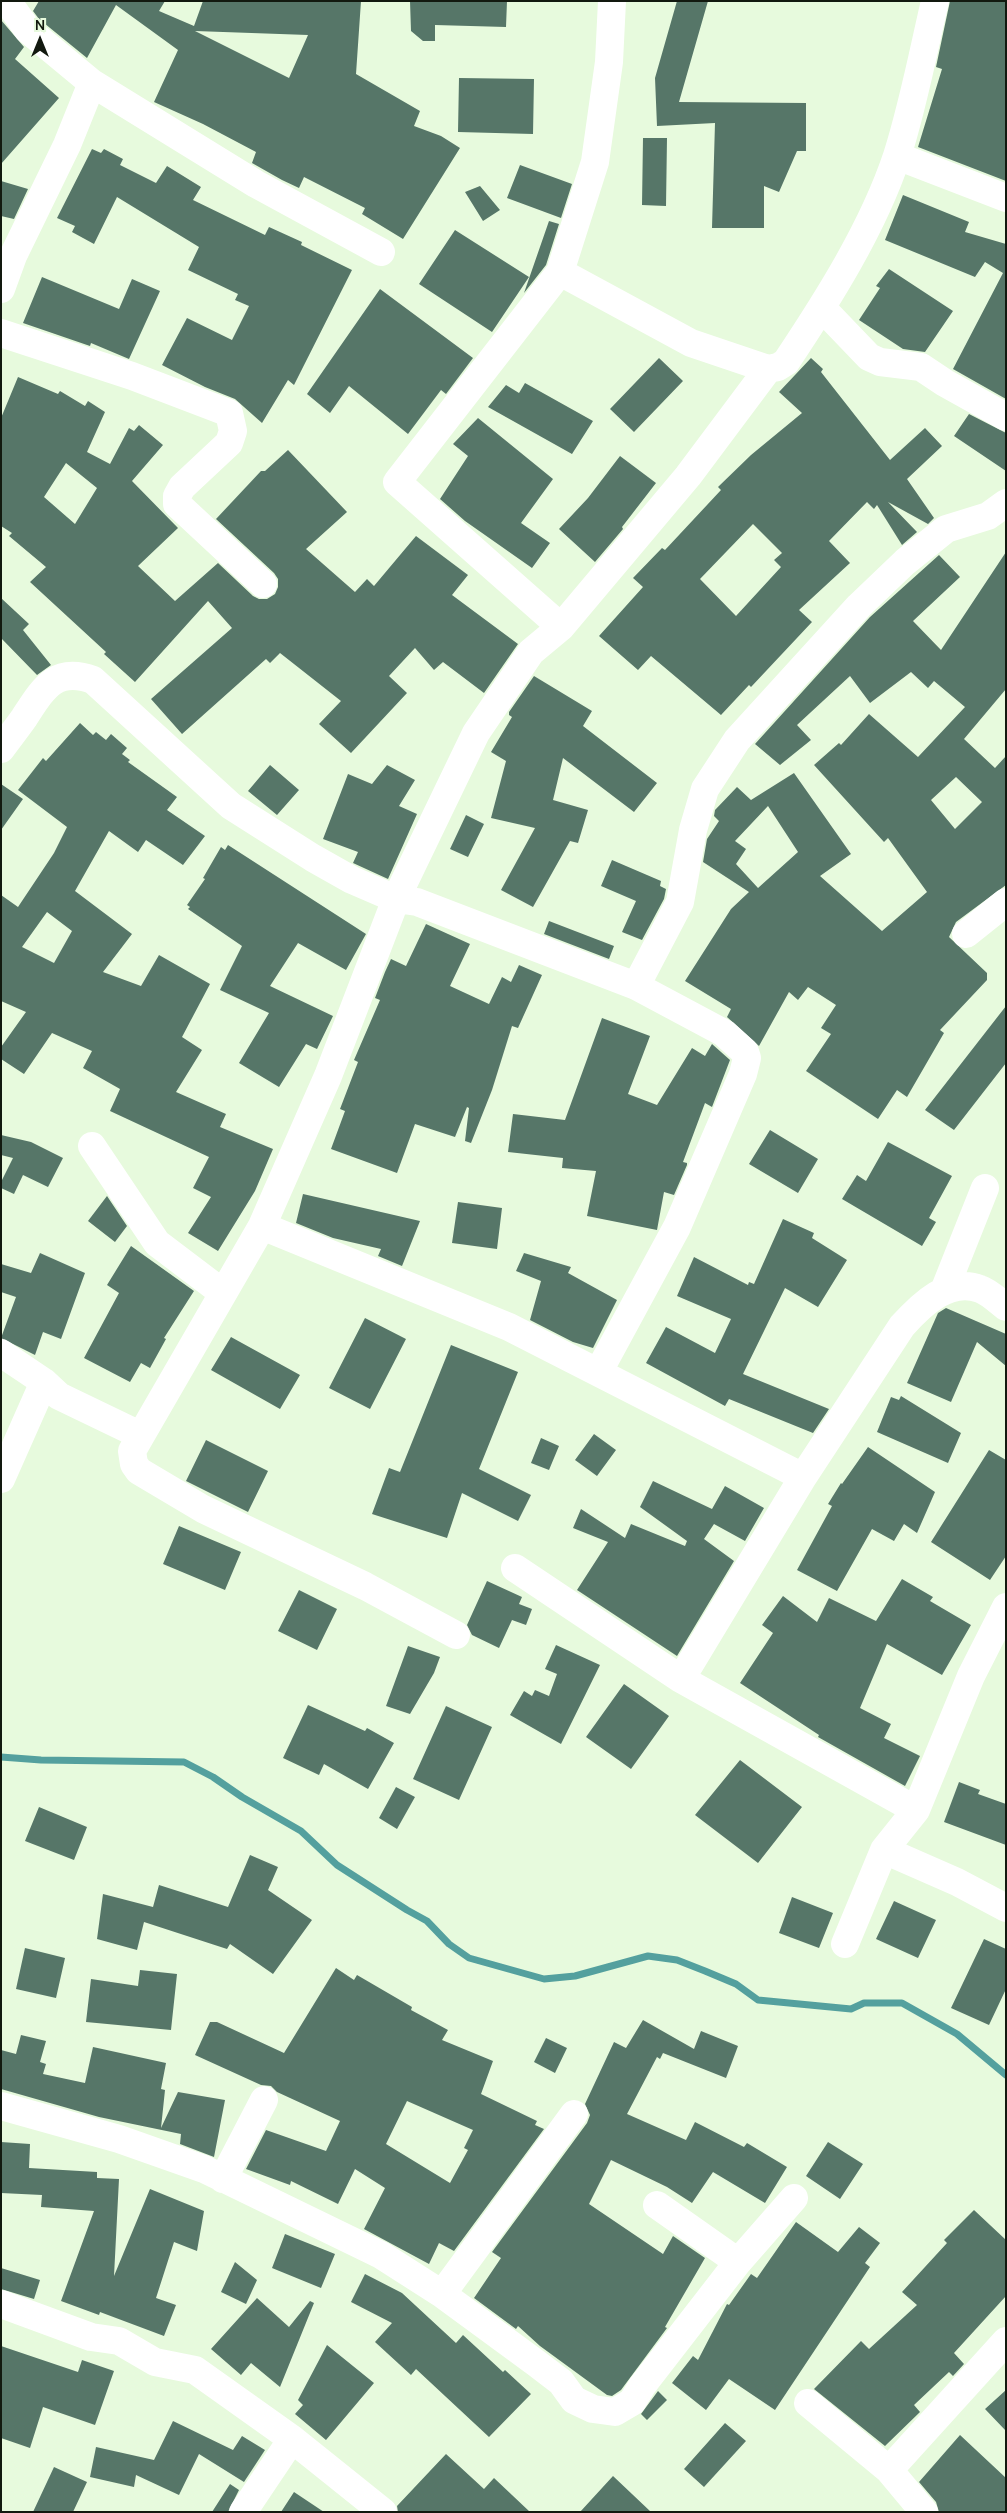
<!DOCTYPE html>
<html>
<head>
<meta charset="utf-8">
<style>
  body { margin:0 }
  #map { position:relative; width:1007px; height:2513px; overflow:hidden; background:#e7fadd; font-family:Manrope,sans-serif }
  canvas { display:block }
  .frame { position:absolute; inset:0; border:2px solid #12190f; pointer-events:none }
  .north { position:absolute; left:15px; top:15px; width:50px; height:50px; -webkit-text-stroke:4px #e7fadd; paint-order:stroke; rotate:0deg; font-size:14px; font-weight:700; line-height:20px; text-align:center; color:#12190f }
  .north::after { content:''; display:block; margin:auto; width:18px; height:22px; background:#12190f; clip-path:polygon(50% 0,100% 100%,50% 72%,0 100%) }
</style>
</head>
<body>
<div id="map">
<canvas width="1007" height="2513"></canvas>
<div class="frame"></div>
<div class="north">N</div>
</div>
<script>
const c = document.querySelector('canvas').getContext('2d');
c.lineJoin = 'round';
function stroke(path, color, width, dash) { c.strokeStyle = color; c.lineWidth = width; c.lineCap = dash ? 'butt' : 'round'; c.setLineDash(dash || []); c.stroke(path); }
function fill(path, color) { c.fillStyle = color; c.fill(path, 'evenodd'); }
stroke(new Path2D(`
  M 1,1757 L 41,1760 L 184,1762 L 213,1777 L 242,1797 L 301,1831 L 337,1865 L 407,1910 L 427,1921 L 449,1944 L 469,1958 L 544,1979 L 575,1976 L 648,1956 L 677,1960 L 705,1971 L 736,1984 L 758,2000 L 851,2009 L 864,2003 L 902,2003 L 957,2034 L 1006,2075`), '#54a09e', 7);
fill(new Path2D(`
  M 39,1 L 165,1 L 159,11 L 194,26 L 203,1 L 361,1 L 356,74 L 420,111 L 414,126 L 441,136 L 460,148 L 403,239 L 362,214 L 365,208 L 304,177 L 299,188 L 282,180 L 252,163 L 256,152 L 203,124 L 154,102 L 178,50 L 116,5 L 87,58 L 39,19 L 33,11 ZM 195,31 L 308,35 L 289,78 Z
  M 410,1 L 507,1 L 506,27 L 435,25 L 435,41 L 423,41 L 411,31 Z
  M 677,1 L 708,1 L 679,102 L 806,103 L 806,151 L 797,151 L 779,192 L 764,186 L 764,228 L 712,228 L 715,123 L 657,126 L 655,78 Z
  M 950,1 L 1006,1 L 1006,181 L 918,147 L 942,69 L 936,67 Z
  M 1,20 L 24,47 L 15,59 L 59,98 L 1,164 Z
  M 459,78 L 534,79 L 533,134 L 458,132 Z
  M 643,138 L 667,138 L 666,206 L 642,205 Z
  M 92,149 L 101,153 L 104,149 L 123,159 L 120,165 L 156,183 L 167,166 L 201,187 L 193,200 L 265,235 L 269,227 L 302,242 L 301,245 L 352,270 L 294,385 L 288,380 L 262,423 L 235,399 L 205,387 L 162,365 L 187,318 L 232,340 L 249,306 L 235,300 L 238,294 L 188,270 L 199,247 L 117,197 L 94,244 L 72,232 L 75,226 L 57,218 Z
  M 520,165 L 572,184 L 561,218 L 507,198 Z
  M 1,181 L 28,189 L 14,219 L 1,216 Z
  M 480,186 L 500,210 L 483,221 L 465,192 Z
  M 903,195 L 969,222 L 965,232 L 1006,244 L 1006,399 L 953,369 L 1003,273 L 985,262 L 975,277 L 885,240 Z
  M 549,221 L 559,224 L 546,265 L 524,293 Z
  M 455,230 L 529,277 L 492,332 L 419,284 Z
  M 889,269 L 953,311 L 925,352 L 903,349 L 859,320 L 880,288 L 876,286 Z
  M 42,277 L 119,309 L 132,279 L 160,291 L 129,359 L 91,343 L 90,346 L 23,323 Z
  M 380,289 L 473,358 L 446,394 L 441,390 L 408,434 L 349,386 L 330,413 L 307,394 Z
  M 659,358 L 683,381 L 634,432 L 610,409 Z
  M 811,358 L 823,369 L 821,372 L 890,460 L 925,428 L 942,446 L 907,479 L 934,518 L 928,524 L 888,502 L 917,532 L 902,545 L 877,505 L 874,509 L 867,502 L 829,541 L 850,563 L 799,610 L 812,622 L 751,687 L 749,685 L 721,715 L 651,656 L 638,670 L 599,636 L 643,587 L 633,578 L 662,548 L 665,550 L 721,490 L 718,487 L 751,455 L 802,413 L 779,392 ZM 753,524 L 782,553 L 774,560 L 781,567 L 736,616 L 700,579 Z
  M 18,377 L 58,394 L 60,391 L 85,406 L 88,401 L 105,412 L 87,452 L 110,464 L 129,428 L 134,431 L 139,425 L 163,445 L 132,481 L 178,528 L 138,566 L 175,601 L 218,563 L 253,596 L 259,599 L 267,599 L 275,594 L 278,587 L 278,579 L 274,573 L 216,519 L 261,471 L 265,471 L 288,450 L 347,512 L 306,549 L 355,592 L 367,579 L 374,586 L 416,536 L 468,575 L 452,595 L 518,644 L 484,693 L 443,662 L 434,670 L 415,648 L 389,676 L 407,693 L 351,753 L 319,724 L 341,701 L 280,653 L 270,663 L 266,659 L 182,734 L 151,699 L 232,628 L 208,601 L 135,682 L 104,654 L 106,652 L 30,582 L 46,567 L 9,536 L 12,533 L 1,526 L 1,418 ZM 66,463 L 97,488 L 75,524 L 44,497 Z
  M 525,383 L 593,421 L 572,454 L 488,407 L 506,385 L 519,393 Z
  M 969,414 L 1006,433 L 1006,471 L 954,436 Z
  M 478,418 L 553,479 L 521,523 L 550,543 L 532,568 L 465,521 L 440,499 L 468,456 L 453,444 Z
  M 620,456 L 656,483 L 622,527 L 623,529 L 595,562 L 559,529 L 588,498 Z
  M 1006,552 L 1006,689 L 964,739 L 995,768 L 1006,756 L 1006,885 L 956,922 L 949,937 L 987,973 L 987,980 L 940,1030 L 944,1033 L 907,1097 L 897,1090 L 878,1119 L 806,1071 L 831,1034 L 821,1028 L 836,1005 L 808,987 L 798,1000 L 789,992 L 759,1046 L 727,1017 L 731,1009 L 685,981 L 731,909 L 749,892 L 703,862 L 707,839 L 719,821 L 714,816 L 715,810 L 737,787 L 751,800 L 794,773 L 851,854 L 820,876 L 882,931 L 927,892 L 888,838 L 884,842 L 814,765 L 839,743 L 841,745 L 869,714 L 918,757 L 965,707 L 934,681 L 928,688 L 911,672 L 870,703 L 850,676 L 797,725 L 811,740 L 780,765 L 755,744 L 870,617 L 939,555 L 960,577 L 913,621 L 941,650 ZM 956,777 L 982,802 L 955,829 L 931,800 ZM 768,806 L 798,852 L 758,888 L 736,864 L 746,849 L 735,841 Z
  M 1,598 L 29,624 L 23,630 L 51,665 L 37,675 L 1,638 Z
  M 534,676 L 592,711 L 583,726 L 657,783 L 634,812 L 563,758 L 553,800 L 588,810 L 578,843 L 570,841 L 533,907 L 501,890 L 535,828 L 491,818 L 506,761 L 491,752 L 512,717 L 509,715 L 509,712 Z
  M 80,723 L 93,735 L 96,732 L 106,740 L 111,734 L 127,748 L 122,754 L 130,760 L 128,762 L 177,797 L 167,810 L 205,836 L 183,865 L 146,840 L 138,852 L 109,831 L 75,891 L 132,934 L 103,972 L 141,986 L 159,955 L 210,984 L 182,1037 L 202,1050 L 176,1092 L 226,1114 L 220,1127 L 273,1149 L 255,1191 L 218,1251 L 188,1233 L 211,1197 L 193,1188 L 209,1157 L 110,1111 L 120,1089 L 83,1068 L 92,1051 L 52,1033 L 24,1074 L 1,1059 L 1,1047 L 26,1012 L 1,1001 L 1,895 L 18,907 L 54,853 L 67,827 L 18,790 L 43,758 L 46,761 ZM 47,912 L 72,931 L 54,963 L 22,947 Z
  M 270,765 L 299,790 L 277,815 L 248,791 Z
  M 387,765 L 415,780 L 399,806 L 417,814 L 388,879 L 353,863 L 358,852 L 323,839 L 348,774 L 372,784 Z
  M 1,784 L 23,799 L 1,830 Z
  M 466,815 L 484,824 L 468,857 L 450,849 Z
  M 228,845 L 366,934 L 346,970 L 298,943 L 270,986 L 333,1016 L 317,1049 L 306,1044 L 279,1087 L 239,1063 L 269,1013 L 220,990 L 242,946 L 188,909 L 190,907 L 187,905 L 205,879 L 203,878 L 221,847 L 225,850 Z
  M 612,860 L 661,881 L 660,886 L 666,889 L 664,899 L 642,940 L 622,932 L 636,901 L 601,886 Z
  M 549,921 L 614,946 L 609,959 L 544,934 Z
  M 426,924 L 470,944 L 450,986 L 489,1004 L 502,977 L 511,982 L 519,965 L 542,975 L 518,1028 L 512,1026 L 492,1090 L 471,1143 L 465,1141 L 469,1108 L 467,1107 L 455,1137 L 415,1124 L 397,1173 L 331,1149 L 345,1111 L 340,1109 L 358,1062 L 354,1060 L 380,1000 L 375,998 L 385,972 L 391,959 L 406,966 Z
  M 1006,1006 L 1006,1063 L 954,1130 L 925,1110 Z
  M 602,1018 L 650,1036 L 628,1094 L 657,1105 L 692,1048 L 705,1056 L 712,1044 L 730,1060 L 712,1107 L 705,1103 L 683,1162 L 687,1163 L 687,1165 L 674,1195 L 664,1192 L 657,1230 L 587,1216 L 596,1171 L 562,1168 L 563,1158 L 508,1152 L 513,1114 L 565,1120 Z
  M 770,1130 L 818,1159 L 798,1193 L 749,1164 Z
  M 1,1135 L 31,1142 L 63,1158 L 48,1187 L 23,1175 L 14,1194 L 1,1188 L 1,1182 L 13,1158 L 1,1155 Z
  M 888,1142 L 952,1176 L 929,1218 L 936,1222 L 922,1246 L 842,1199 L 857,1175 L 866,1181 Z
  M 303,1194 L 420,1221 L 402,1266 L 378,1256 L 381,1249 L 333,1238 L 296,1223 Z
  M 107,1196 L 127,1226 L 115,1242 L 88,1221 Z
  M 458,1202 L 502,1208 L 497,1249 L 452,1243 Z
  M 783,1219 L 814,1233 L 812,1238 L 847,1260 L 818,1307 L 785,1288 L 743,1374 L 829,1409 L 813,1433 L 729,1399 L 725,1406 L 646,1363 L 666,1327 L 715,1353 L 731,1319 L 677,1296 L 694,1257 L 748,1285 L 749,1282 L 754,1284 Z
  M 131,1246 L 194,1291 L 164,1338 L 166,1339 L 150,1368 L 141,1363 L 130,1382 L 84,1358 L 119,1293 L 107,1285 Z
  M 40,1253 L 85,1273 L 61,1339 L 43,1332 L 35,1355 L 1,1338 L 16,1297 L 1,1292 L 1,1264 L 31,1273 Z
  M 524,1253 L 571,1267 L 568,1273 L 617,1300 L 593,1348 L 573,1342 L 530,1320 L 541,1281 L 516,1271 Z
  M 946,1308 L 1006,1334 L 1006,1366 L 977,1342 L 951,1402 L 907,1383 L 938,1313 Z
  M 365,1318 L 406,1339 L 370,1409 L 329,1388 Z
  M 231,1337 L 300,1375 L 280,1409 L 211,1370 Z
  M 451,1345 L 518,1372 L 479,1469 L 531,1495 L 518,1521 L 462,1493 L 447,1538 L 372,1514 L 389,1468 L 400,1472 Z
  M 901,1396 L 961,1433 L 948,1463 L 877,1432 L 891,1397 L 899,1400 Z
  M 594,1434 L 616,1450 L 597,1476 L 575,1460 Z
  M 541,1438 L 559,1446 L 549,1470 L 531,1463 Z
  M 206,1440 L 268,1471 L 248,1512 L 186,1481 Z
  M 868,1447 L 935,1492 L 917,1533 L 904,1524 L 894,1541 L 872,1529 L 837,1591 L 797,1570 L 832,1506 L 828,1504 L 841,1483 L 842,1484 Z
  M 989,1450 L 1006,1460 L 1006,1556 L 990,1580 L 931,1542 Z
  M 653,1481 L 712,1509 L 725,1486 L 764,1508 L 745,1541 L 714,1524 L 704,1539 L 734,1561 L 677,1656 L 577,1590 L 608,1542 L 573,1528 L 581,1509 L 625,1538 L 631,1524 L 685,1546 L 687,1541 L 640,1507 Z
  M 179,1526 L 241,1552 L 225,1590 L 163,1564 Z
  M 902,1579 L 933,1597 L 930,1601 L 971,1625 L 942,1675 L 887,1644 L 860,1708 L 891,1724 L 884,1738 L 920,1756 L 905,1786 L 818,1737 L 819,1735 L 740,1683 L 773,1633 L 762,1625 L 783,1596 L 817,1622 L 829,1598 L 876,1621 Z
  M 487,1581 L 522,1597 L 519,1604 L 532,1609 L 526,1625 L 512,1620 L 499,1648 L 472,1635 L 467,1625 Z
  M 299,1590 L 337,1609 L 317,1650 L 278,1631 Z
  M 556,1645 L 600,1665 L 561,1744 L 510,1715 L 524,1691 L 532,1696 L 535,1690 L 549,1696 L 557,1674 L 545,1669 Z
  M 408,1646 L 440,1657 L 434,1673 L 410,1714 L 386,1706 Z
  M 624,1684 L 669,1716 L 631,1769 L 586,1737 Z
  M 308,1705 L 365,1731 L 367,1728 L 394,1743 L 368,1789 L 324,1764 L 319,1775 L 283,1758 Z
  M 446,1706 L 492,1727 L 459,1800 L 413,1779 Z
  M 740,1760 L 802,1807 L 758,1863 L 695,1815 Z
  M 959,1782 L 980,1790 L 978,1794 L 1006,1804 L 1006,1845 L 944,1822 Z
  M 396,1787 L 415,1797 L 397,1829 L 379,1818 Z
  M 39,1807 L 87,1827 L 74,1860 L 25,1841 Z
  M 250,1855 L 278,1867 L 268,1890 L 312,1920 L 273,1974 L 230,1944 L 227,1949 L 144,1922 L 137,1950 L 97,1939 L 103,1894 L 153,1907 L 159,1885 L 228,1907 Z
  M 792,1897 L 833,1913 L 819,1948 L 779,1933 Z
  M 894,1901 L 936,1920 L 918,1958 L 876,1939 Z
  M 984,1939 L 1006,1949 L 1006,1989 L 989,2025 L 951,2008 Z
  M 25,1948 L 65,1958 L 56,1998 L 16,1989 Z
  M 336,1968 L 354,1980 L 357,1975 L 412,2007 L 411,2010 L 448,2030 L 442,2040 L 493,2061 L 481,2094 L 537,2121 L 535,2125 L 544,2129 L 454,2251 L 439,2243 L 429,2264 L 364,2229 L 385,2188 L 355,2169 L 338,2204 L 291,2181 L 290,2185 L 246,2169 L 266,2130 L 326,2151 L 340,2121 L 277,2092 L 271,2086 L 261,2085 L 195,2055 L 210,2022 L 217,2022 L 284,2053 ZM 407,2101 L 473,2130 L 464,2148 L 468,2150 L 450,2183 L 386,2144 Z
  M 140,1970 L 177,1974 L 171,2030 L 86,2022 L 91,1979 L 138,1986 Z
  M 643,2020 L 694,2049 L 701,2031 L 738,2046 L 726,2078 L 663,2053 L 660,2059 L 657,2057 L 627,2114 L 686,2140 L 695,2122 L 744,2147 L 747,2143 L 787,2167 L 765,2203 L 713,2172 L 692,2203 L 667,2187 L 611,2160 L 589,2204 L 663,2254 L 673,2236 L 705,2258 L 665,2327 L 667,2328 L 621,2390 L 612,2396 L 607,2395 L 540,2346 L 518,2326 L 516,2329 L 474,2298 L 501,2258 L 492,2252 L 587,2123 L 590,2115 L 585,2104 L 614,2042 L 626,2048 Z
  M 21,2035 L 46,2041 L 40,2062 L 46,2064 L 43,2074 L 85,2083 L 93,2047 L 166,2063 L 161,2089 L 165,2090 L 161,2128 L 178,2092 L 225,2100 L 214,2157 L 180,2144 L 181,2134 L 99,2117 L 1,2089 L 1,2050 L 16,2054 Z
  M 546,2038 L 567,2048 L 555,2073 L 534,2062 Z
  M 1,2142 L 30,2144 L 29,2168 L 97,2172 L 97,2178 L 119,2179 L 114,2276 L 150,2189 L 204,2211 L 197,2251 L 174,2242 L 156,2298 L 176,2305 L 164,2336 L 100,2312 L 99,2315 L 61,2301 L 94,2211 L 41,2207 L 42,2195 L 1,2193 Z
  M 828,2142 L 863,2164 L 840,2199 L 806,2176 Z
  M 974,2210 L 1006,2240 L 1006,2296 L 954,2353 L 964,2364 L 953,2376 L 949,2372 L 914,2405 L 920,2412 L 885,2446 L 814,2389 L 861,2341 L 869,2349 L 917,2305 L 902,2292 L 947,2243 L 944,2240 Z
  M 796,2222 L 838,2252 L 859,2227 L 880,2243 L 865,2263 L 870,2267 L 775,2410 L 729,2379 L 706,2410 L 672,2383 L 693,2356 L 698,2360 L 727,2304 L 729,2305 L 751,2274 L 757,2278 Z
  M 285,2234 L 335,2254 L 321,2288 L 272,2268 Z
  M 235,2262 L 257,2280 L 246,2304 L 221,2292 Z
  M 1,2268 L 40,2280 L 34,2299 L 1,2289 Z
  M 365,2274 L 402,2293 L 456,2343 L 463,2335 L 503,2372 L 505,2370 L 531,2394 L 489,2437 L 416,2369 L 411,2375 L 375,2342 L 392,2323 L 351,2302 Z
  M 257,2298 L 289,2327 L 310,2301 L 314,2303 L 280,2387 L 251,2363 L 241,2375 L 211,2349 Z
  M 327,2345 L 374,2383 L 326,2440 L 295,2414 L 303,2405 L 298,2400 Z
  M 1,2346 L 78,2372 L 82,2360 L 114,2371 L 95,2425 L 43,2407 L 30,2448 L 1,2438 Z
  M 1006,2390 L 1006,2431 L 985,2409 Z
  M 658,2391 L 667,2400 L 647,2420 L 641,2414 Z
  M 173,2421 L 233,2450 L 242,2436 L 265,2450 L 244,2482 L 199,2454 L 179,2495 L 136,2475 L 134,2487 L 90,2477 L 96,2447 L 154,2460 Z
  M 725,2423 L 746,2441 L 704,2487 L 684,2469 Z
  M 960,2435 L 1006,2478 L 1006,2512 L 939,2512 L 936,2502 L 919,2482 Z
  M 446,2454 L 484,2489 L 494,2478 L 530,2512 L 398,2512 L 397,2506 Z
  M 54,2467 L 87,2482 L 73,2512 L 33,2512 Z
  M 613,2476 L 651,2512 L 580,2512 Z
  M 230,2484 L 239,2490 L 228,2512 L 212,2512 Z
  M 294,2492 L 324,2512 L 281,2512 Z`), '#567668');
stroke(new Path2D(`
  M 7,1 L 28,30 L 92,83 L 256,184 L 381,252
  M 897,156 L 1006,198
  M 560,272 L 691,343 L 768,369
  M 1,289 L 13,256 L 67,145 L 92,83
  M 822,308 L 869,357 L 880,362 L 921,367 L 945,383 L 1006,417
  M 1,333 L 132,376 L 229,413 L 233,431 L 229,443 L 182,487 L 177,496 L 177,504 L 263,584
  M 561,627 L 397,482 L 560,272 L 595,162 L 609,62 L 612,1
  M 1,749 C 9,738 17,728 24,718 C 43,689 55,666 93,680 L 231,806 L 313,858 L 352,880 L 396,899 L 417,902 L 636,986 L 724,1033 L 745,1052 L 747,1058 L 743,1074 L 677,1227 L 599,1371
  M 966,934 L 1006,902
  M 636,986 L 680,902 L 693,830 L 705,789 L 737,740 L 859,606 L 905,562 L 946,529 L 988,516 L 1006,503
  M 92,1146 L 157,1243 L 223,1293
  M 262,1226 L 509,1327 L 803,1477
  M 944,1291 L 985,1188
  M 1,1353 L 44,1382 L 59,1396 L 140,1435
  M 1,1479 L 44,1382
  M 515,1568 L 681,1679 L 916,1810
  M 456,1635 L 365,1586 L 203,1509 L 139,1471 L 134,1464 L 132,1451 L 262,1226 L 328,1076 L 396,899 L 476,733 L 531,652 L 561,627 L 688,476 L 768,369 L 778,367 L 786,362 C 828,299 873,228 897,156 C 913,106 923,53 935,1
  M 681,1679 L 803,1477 L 902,1326 C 921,1305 949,1277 980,1289 C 989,1292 998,1301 1006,1307
  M 884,1850 L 957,1882 L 1006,1908
  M 845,1944 L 884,1850 L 916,1810 L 971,1676 L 1006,1607
  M 1,2106 L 119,2139 L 204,2169 L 381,2255 L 442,2294 L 536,2363 L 561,2382 L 574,2400 L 593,2409 L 615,2412 L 632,2402 L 642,2386 L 738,2262 L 794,2198
  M 223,2179 L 264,2100
  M 657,2205 L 738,2262
  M 442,2294 L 574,2114
  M 1,2304 L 91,2337 L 119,2341 L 155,2362 L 195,2370 L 292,2439 L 383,2512
  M 808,2403 L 889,2470 L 924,2512
  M 889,2470 L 1006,2341
  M 243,2512 L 292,2439`), '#fff', 28);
</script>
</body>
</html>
